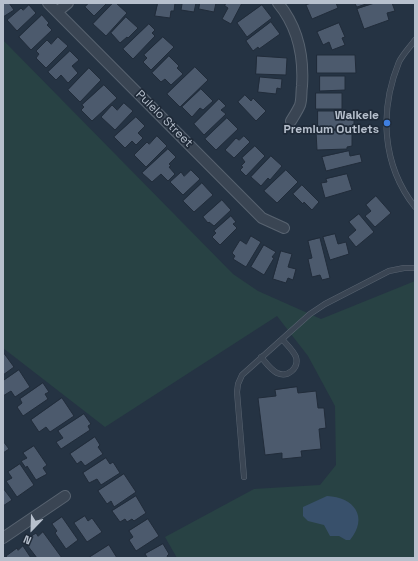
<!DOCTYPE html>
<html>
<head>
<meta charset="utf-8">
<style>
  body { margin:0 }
  #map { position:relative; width:418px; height:561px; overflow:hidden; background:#253343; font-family:"Space Grotesk",sans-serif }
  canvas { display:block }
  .frame { position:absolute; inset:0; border:4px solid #b7c0cd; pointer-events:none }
  .north { position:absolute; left:12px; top:509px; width:40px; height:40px; -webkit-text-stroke:3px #1f2a38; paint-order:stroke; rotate:203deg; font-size:11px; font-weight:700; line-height:16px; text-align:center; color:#b7c0cd }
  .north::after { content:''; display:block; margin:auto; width:14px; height:18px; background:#b7c0cd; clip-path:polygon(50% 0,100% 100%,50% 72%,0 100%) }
</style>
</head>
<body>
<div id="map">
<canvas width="418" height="561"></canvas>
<div class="frame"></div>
<div class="north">N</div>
</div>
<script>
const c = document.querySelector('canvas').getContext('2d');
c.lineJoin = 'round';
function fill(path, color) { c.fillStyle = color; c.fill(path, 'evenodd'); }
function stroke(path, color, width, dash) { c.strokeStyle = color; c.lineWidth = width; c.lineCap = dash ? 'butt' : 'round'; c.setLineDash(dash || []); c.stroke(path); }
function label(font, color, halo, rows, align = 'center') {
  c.font = font + ' "Space Grotesk",sans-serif'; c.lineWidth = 3.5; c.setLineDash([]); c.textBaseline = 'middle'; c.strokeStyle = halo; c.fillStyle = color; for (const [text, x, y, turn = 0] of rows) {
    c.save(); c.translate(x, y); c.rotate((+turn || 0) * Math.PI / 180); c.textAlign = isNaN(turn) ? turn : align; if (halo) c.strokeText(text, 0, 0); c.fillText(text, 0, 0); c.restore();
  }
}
fill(new Path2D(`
  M 3,40 L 233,274 L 258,291 L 321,319 L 415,281 L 415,558 L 177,558 L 165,537 L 254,489 L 320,485 L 336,465 L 335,406 L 308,356 L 277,316 L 105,427 L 3,348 Z`), '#284244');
fill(new Path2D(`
  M 327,496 C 354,497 369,517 350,540 L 346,540 L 339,536 L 330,536 L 324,525 L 308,521 L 303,516 L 303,507 Z`), '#38506b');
const building = new Path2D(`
  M 3,3 L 9,3 L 14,10 L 3,17 Z
  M 89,3 L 107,3 L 94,16 L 85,7 Z
  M 113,3 L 116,3 L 127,13 L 106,36 L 93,24 Z
  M 158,3 L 175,3 L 174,11 L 171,11 L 170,18 L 155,16 Z
  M 180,3 L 196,3 L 194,12 L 181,10 L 182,4 Z
  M 200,3 L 216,3 L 214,12 L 199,9 Z
  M 226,3 L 242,3 L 231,24 L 222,19 L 228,8 L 225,6 Z
  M 312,3 L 336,3 L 338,8 L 312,19 L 306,5 Z
  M 355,3 L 369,3 L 357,7 Z
  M 375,3 L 392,3 L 395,11 L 387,13 L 389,20 L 364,29 L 357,9 Z
  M 29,5 L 36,13 L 17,31 L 7,20 L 21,8 L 23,10 Z
  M 262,5 L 272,18 L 247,37 L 237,23 Z
  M 42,15 L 49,23 L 47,25 L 52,30 L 31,50 L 19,37 Z
  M 126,17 L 138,28 L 128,38 L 127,37 L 120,43 L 111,33 Z
  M 271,22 L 280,34 L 259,49 L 258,47 L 253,51 L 246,41 Z
  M 339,23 L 345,37 L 342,38 L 345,45 L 332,50 L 329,42 L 323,45 L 317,32 Z
  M 149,24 L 155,30 L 152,33 L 155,36 L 133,59 L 123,49 Z
  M 58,37 L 68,46 L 46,68 L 36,58 L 39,54 L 36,51 L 47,40 L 51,44 Z
  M 163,37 L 174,47 L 151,70 L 143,62 L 147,58 L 144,55 Z
  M 70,51 L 79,60 L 72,66 L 78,73 L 68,83 L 61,75 L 56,80 L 48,72 Z
  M 317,55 L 355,55 L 356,73 L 317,73 Z
  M 169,56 L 179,66 L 177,68 L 183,74 L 171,85 L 165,79 L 161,82 L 152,73 Z
  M 257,56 L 287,58 L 286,75 L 256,74 Z
  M 195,67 L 208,80 L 180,107 L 167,94 Z
  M 89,68 L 101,80 L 80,102 L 68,90 Z
  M 320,76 L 345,76 L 345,90 L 320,91 Z
  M 260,77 L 282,79 L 281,89 L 277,88 L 276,94 L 258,92 Z
  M 104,85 L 117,98 L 92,121 L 81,110 L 84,107 L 82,105 Z
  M 201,89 L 213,101 L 203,110 L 200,108 L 192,117 L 182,107 Z
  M 316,93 L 342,93 L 342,109 L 316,109 Z
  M 245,95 L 251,101 L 253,98 L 266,111 L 256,121 L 238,102 Z
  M 219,99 L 226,106 L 221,110 L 226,114 L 204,135 L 194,124 Z
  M 124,103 L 133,111 L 115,130 L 101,117 L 112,105 L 117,110 Z
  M 318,111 L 348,111 L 348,114 L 354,114 L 354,129 L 318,129 Z
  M 136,117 L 145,126 L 138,133 L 143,138 L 136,145 L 132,141 L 125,148 L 114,137 Z
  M 227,118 L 238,129 L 216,150 L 205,139 Z
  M 347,130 L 347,132 L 352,132 L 352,146 L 347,147 L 347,149 L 317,150 L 316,131 Z
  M 157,136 L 167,146 L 146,167 L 134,155 L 147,142 L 149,144 Z
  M 244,136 L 250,142 L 234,158 L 225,150 L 236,138 L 239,140 Z
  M 255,146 L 265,156 L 246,176 L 240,170 L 243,167 L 241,166 L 245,162 L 242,158 Z
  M 168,149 L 176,157 L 169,164 L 171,166 L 169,167 L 175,174 L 168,181 L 161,174 L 152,182 L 142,173 Z
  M 349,151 L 350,156 L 360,154 L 362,162 L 326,171 L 322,157 Z
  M 271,156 L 282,166 L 270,180 L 268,178 L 261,186 L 251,177 Z
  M 191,170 L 200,179 L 183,195 L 170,182 L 181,172 L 184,176 Z
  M 286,170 L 298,182 L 277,203 L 264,191 Z
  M 347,174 L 352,190 L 325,198 L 321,183 L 327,182 L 326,179 Z
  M 202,183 L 213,195 L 194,212 L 183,201 Z
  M 302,185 L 319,202 L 312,210 L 304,202 L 303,204 L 293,194 Z
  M 376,196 L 391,213 L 375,227 L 365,216 L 371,211 L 366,205 Z
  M 222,200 L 231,210 L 214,226 L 209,222 L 208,223 L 203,217 Z
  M 359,214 L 374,232 L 356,247 L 348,237 L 356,230 L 349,222 Z
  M 231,216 L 236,222 L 233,224 L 237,228 L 220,245 L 212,237 L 216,233 L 214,231 Z
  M 335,234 L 338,244 L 346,242 L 349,254 L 330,260 L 323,237 Z
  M 251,236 L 261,242 L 246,267 L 233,259 L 235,256 L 232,253 L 240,240 L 246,244 Z
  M 320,238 L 330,278 L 322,280 L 320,275 L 312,277 L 308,259 L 312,258 L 308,241 Z
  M 264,245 L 276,252 L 272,257 L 274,258 L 264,275 L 251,267 Z
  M 281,251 L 292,254 L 288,267 L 296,269 L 293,280 L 288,278 L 286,283 L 273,279 Z
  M 3,352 L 14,367 L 3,375 Z
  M 19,370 L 30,387 L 15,397 L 11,391 L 3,396 L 3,381 Z
  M 43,383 L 49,392 L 45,394 L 48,399 L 23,416 L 17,407 L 22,403 L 20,399 Z
  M 297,387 L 298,393 L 316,391 L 318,408 L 324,408 L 326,428 L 319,429 L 321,449 L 301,451 L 302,457 L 282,459 L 282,453 L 265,455 L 258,398 L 276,396 L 275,390 Z
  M 62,398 L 74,416 L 50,432 L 46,427 L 39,432 L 31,420 Z
  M 84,414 L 91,424 L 88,426 L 90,430 L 61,449 L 56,442 L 63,438 L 58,431 Z
  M 95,437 L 100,445 L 98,447 L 103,454 L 85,466 L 81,461 L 77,464 L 70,454 Z
  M 3,441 L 9,449 L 3,453 Z
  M 34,446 L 47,465 L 43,468 L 47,474 L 36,480 L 27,466 L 26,468 L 21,461 L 27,458 L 23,453 Z
  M 106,458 L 110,464 L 113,462 L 120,473 L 101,485 L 97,479 L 89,483 L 83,473 Z
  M 20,464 L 34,485 L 17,497 L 6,481 L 12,478 L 8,472 Z
  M 124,474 L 136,492 L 114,507 L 111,501 L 107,504 L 98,491 Z
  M 3,488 L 12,500 L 3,506 Z
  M 136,496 L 146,513 L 134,521 L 132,519 L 127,522 L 125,519 L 120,522 L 112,511 Z
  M 85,516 L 88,521 L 92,518 L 102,532 L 87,542 L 74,523 Z
  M 62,517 L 78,540 L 66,549 L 55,533 L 57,531 L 52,524 Z
  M 148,519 L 159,536 L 136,551 L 129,540 L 133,537 L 129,531 Z
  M 43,532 L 62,558 L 37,558 L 24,541 L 36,533 L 38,536 Z
  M 163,544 L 169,554 L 167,556 L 168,558 L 146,558 L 147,557 L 145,554 Z
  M 109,545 L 117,558 L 91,558 L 90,557 Z
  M 23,546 L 31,558 L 7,558 L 6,556 L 17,548 L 18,550 Z`);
fill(building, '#4c5a6d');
stroke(building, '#212c3a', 1);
const service = new Path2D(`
  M 415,40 C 410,47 403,54 399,62 C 379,111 382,165 415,207
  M 261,357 C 266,363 271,370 277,373 C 288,378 299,368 296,357 C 293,350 286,344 282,339
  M 244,477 L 237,392 L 238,384 L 242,375 L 310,314 L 325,304 L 389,271 L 404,268 L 415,268`);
const minor = new Path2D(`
  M 48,3 L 262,218 L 284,228
  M 278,3 C 298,27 304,55 302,86 C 301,92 302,99 300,105 C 298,110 294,116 291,121
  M 57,12 L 68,3
  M 3,538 L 65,496`);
stroke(service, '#586370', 6);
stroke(minor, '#586370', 12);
stroke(service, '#3a4553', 5);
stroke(minor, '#3a4553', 10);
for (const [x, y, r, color] of [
  [387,123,4,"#3f7fe0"]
]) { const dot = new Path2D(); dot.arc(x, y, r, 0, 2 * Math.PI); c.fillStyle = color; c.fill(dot); stroke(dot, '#1f2a38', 1.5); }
label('bold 12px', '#b7c0cd', '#1f2a38', [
  ["Waikele",379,116],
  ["Premium Outlets",379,130]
], 'right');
label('12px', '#b7c0cd', '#1f2a38', [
  ["Pulelo Street",164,119,45]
]);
</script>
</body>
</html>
